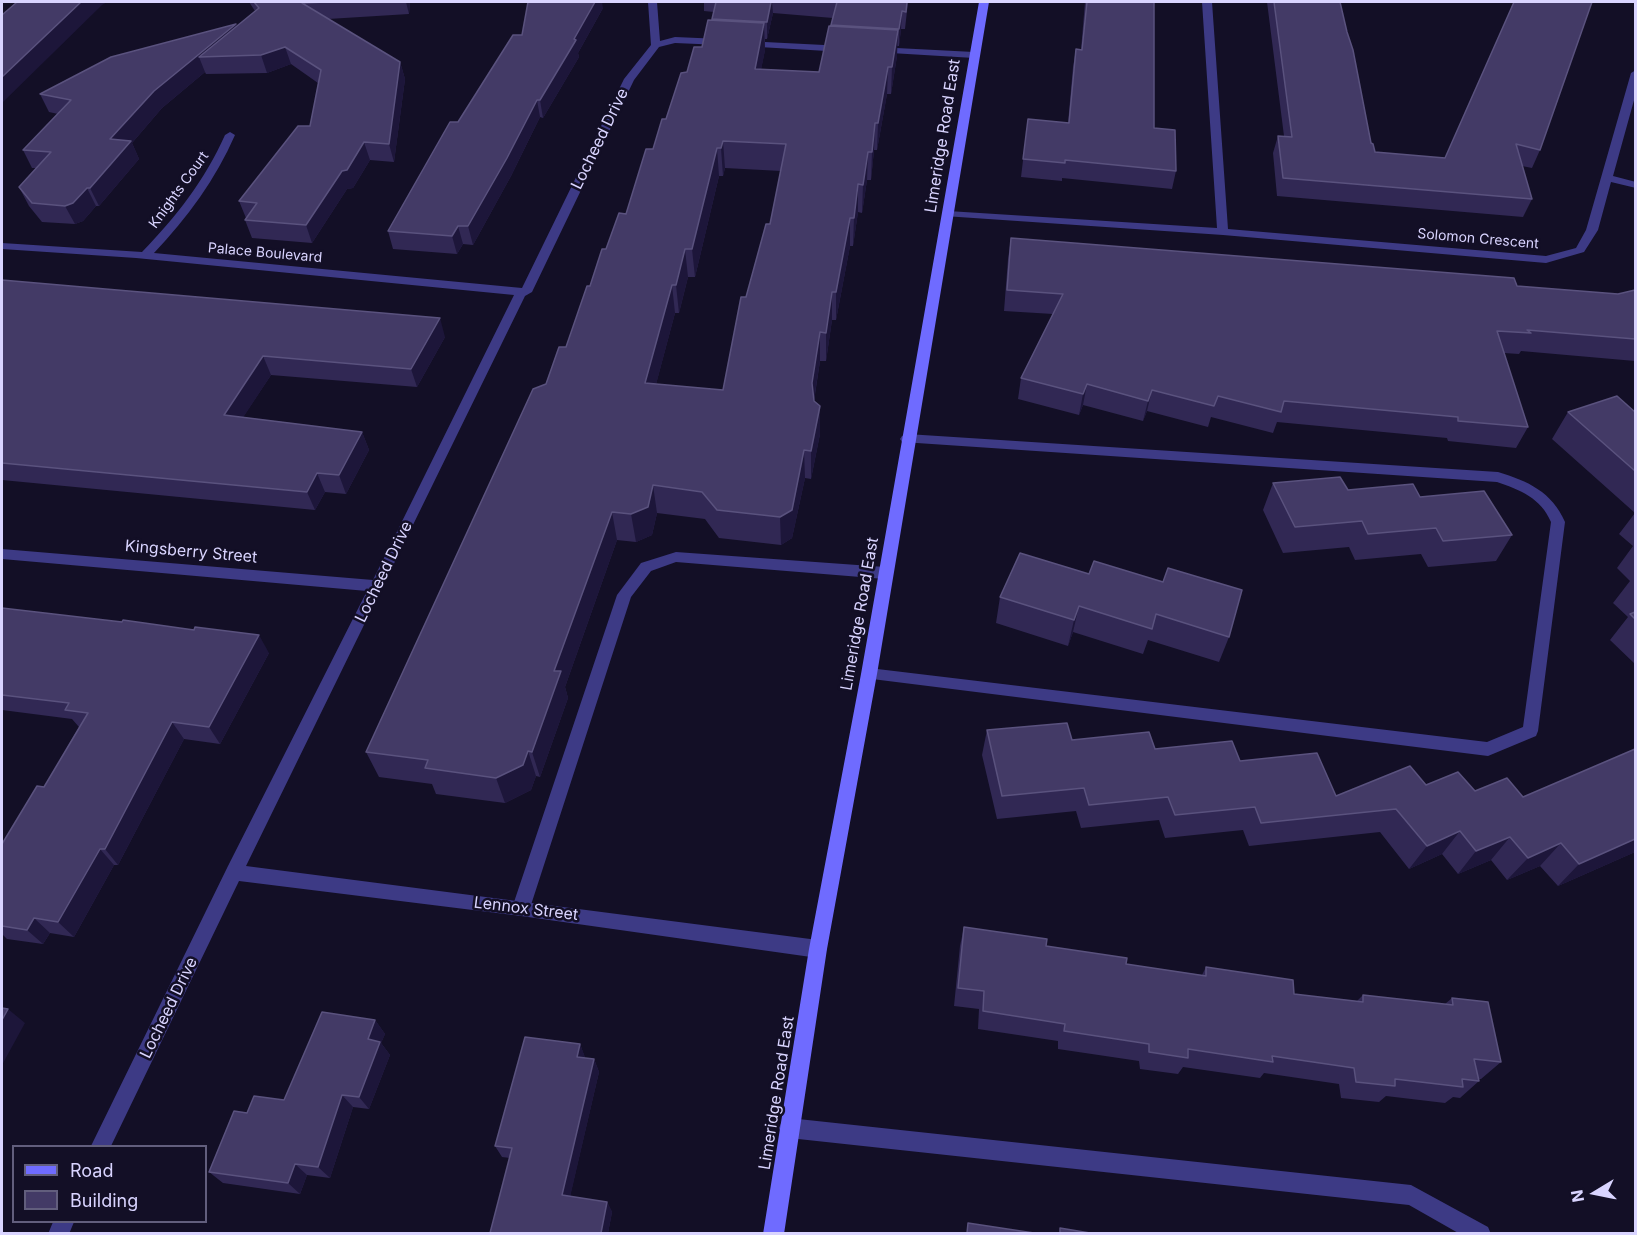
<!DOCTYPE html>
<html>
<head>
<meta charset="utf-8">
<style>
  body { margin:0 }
  #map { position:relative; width:1637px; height:1235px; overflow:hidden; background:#130f26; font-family:Inter,sans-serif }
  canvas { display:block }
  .frame { position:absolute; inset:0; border:3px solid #d9d4ff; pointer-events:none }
  .legend { position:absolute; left:12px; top:1145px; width:195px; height:78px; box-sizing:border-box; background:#130f26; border:2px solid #625e7d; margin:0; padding:8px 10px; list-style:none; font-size:18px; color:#d9d4ff }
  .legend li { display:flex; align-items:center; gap:12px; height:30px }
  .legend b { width:30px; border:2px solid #625e7d }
  .north { position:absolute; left:1565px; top:1163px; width:60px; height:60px; -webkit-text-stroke:4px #130f26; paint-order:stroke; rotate:260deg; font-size:16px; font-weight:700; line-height:24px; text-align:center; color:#d9d4ff }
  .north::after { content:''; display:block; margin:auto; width:21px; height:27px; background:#d9d4ff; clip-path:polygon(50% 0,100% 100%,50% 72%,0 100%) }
</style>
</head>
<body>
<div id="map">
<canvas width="1637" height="1235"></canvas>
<div class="frame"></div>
<ul class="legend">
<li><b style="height:8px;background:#6f6bff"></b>Road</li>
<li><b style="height:16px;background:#433a66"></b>Building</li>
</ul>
<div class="north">N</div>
</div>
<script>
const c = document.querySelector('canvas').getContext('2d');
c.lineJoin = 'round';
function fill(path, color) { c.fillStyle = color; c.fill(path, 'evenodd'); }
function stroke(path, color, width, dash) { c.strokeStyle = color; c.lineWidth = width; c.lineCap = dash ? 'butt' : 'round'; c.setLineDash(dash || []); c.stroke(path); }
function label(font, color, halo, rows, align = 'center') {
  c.font = font + ' Inter,sans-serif'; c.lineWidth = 5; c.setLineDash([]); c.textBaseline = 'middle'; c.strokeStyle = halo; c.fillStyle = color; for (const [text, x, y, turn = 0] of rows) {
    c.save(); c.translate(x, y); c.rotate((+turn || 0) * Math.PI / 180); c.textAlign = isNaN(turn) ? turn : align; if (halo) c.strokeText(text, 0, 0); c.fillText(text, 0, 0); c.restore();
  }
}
fill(new Path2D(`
  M 907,434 L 1498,472 C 1528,481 1552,492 1565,522 L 1538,731 L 1536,736 L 1488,756 L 864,678 L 861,674 L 864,670 L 869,668 L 1487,742 L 1523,727 L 1551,522 C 1541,498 1520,490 1497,482 L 902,442 L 900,439 L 902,436 Z
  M 676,552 L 885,567 L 890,569 L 892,573 L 890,577 L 885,579 L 676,562 L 651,571 L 631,597 L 530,908 L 527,914 L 521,916 L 515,914 L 512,908 L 617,595 L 641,563 Z
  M 789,1118 L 1411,1185 L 1488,1227 L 1491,1234 L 1460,1234 L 1409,1205 L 789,1138 L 782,1135 L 779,1128 L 782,1121 Z`), '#3d3a85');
fill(new Path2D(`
  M 648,2 L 657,2 L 660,41 L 675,37 L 721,39 L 726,42 L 721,45 L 675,43 L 659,47 L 634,80 L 532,292 L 525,296 L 246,866 L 818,940 L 824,943 L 827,949 L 824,955 L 818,958 L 521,916 L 239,881 L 111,1146 L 91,1146 L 228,866 L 367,591 L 2,559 L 2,549 L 373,580 L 514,295 L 136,258 L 2,249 L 2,243 L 142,252 C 176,217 205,180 225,135 L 230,132 L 235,135 C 216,179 187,218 154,253 L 522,288 L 624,79 L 651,45 Z
  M 1202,2 L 1212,2 L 1228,229 L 1546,256 L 1576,248 L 1586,230 L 1631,73 L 1636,70 L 1636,93 L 1613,176 L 1636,182 L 1636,188 L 1611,182 L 1598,230 L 1584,252 L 1546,263 L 1223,235 L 944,216 L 944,212 L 948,211 L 1217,228 Z
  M 745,41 L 844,46 L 849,49 L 844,52 L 742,46 L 740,44 Z
  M 877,47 L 974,52 L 979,55 L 974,58 L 874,52 L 874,48 Z
  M 53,1222 L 74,1222 L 69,1234 L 48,1234 Z`), '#3d3a85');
fill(new Path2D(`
  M 979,2 L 989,2 L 877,674 L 827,949 L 784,1234 L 763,1234 L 809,949 L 861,674 Z`), '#6f6bff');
fill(new Path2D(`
  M 249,2 L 410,2 L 409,14 L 328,19 L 400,62 L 405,79 L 394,162 L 370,160 L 353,188 L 347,189 L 312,243 L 252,238 L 245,220 L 246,218 L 239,201 L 310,126 L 318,83 L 291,64 L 267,73 L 206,74 L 205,72 L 162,108 L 132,143 L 139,159 L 99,206 L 96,206 L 83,221 L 75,224 L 42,222 L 29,206 L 19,187 L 36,168 L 32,168 L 23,150 L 58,114 L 49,112 L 40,94 L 237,26 L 255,11 Z
  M 704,2 L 908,2 L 905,29 L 901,29 L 899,46 L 897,46 L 897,56 L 891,94 L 887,94 L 877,150 L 874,150 L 871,180 L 867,180 L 862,213 L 858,212 L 853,246 L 850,246 L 836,320 L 832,320 L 826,361 L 820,361 L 814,401 L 820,434 L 811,479 L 805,478 L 792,538 L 781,545 L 719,538 L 705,519 L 657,513 L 652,535 L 636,542 L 617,540 L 565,687 L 568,698 L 540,777 L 536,776 L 531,790 L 505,803 L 436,794 L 432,784 L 379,777 L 366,752 L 546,384 L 566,347 L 606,249 L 626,214 L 666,119 L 687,72 L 702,47 L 712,21 L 714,12 L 704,11 ZM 773,13 L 833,18 L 819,72 L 761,69 L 765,50 L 765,39 L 767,39 ZM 725,168 L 781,171 L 770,224 L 746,297 L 723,390 L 656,384 L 675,313 L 679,313 L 688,277 L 695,277 L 719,176 L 723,176 Z
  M 1085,2 L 1154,2 L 1154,128 L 1176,171 L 1172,189 L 1062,178 L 1062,181 L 1021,177 L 1028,119 L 1068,123 L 1073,67 L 1076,49 L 1081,50 Z
  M 1267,2 L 1340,2 L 1371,143 L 1375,152 L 1445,158 L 1514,2 L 1540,150 L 1532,168 L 1522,166 L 1532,199 L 1523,217 L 1277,196 L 1273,153 L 1278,136 L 1284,136 Z
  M 603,8 L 578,53 L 579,57 L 543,118 L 540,117 L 511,176 L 473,245 L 463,244 L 457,254 L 393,249 L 388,231 L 458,122 L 522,35 Z
  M 1011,238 L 1517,286 L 1618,294 L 1635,290 L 1635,361 L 1521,351 L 1519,354 L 1504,353 L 1528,427 L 1516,448 L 1448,441 L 1447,438 L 1277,422 L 1273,433 L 1211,417 L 1208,427 L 1147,411 L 1143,421 L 1083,405 L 1079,415 L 1018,399 L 1021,378 L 1053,314 L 1004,311 L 1008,259 Z
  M 2,280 L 445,337 L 417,387 L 271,375 L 243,417 L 362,432 L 369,450 L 346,494 L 325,492 L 315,510 L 2,480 Z
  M 1568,412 L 1635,412 L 1635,664 L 1610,640 L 1628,617 L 1613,603 L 1630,581 L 1617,568 L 1633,546 L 1619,534 L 1635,513 L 1552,439 Z
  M 1273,483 L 1420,497 L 1512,535 L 1496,561 L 1428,567 L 1421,554 L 1355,560 L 1349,547 L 1283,553 L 1263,510 Z
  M 1020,553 L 1229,637 L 1219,662 L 1148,640 L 1143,654 L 1073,632 L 1068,646 L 996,623 L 1000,597 Z
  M 2,608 L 269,653 L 220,744 L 184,739 L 118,865 L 114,865 L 74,937 L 50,933 L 43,944 L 7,939 L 2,934 L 2,844 L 44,787 L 79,727 L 72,719 L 2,710 Z
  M 987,730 L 1155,749 L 1240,761 L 1336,796 L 1426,785 L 1523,797 L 1635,749 L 1635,852 L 1558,886 L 1540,866 L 1507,880 L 1491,860 L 1458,874 L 1442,854 L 1409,869 L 1380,832 L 1249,846 L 1243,830 L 1165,838 L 1159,820 L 1081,828 L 1076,811 L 997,819 L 982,755 Z
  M 964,927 L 1126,964 L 1202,975 L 1206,967 L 1294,994 L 1357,1001 L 1363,995 L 1445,1004 L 1452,998 L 1501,1062 L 1481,1079 L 1478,1079 L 1479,1081 L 1460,1098 L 1453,1097 L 1445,1103 L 1386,1096 L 1379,1102 L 1341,1098 L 1339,1084 L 1264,1073 L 1260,1078 L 1183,1067 L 1178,1074 L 1140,1069 L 1139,1061 L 1058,1049 L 1058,1041 L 978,1029 L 979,1009 L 954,1006 L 960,946 Z
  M 375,1020 L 385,1034 L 381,1043 L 390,1055 L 369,1109 L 353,1107 L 330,1178 L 307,1175 L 300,1194 L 223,1183 L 209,1172 L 247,1113 L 284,1100 Z
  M 580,1044 L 585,1058 L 594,1059 L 599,1072 L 570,1196 L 607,1202 L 612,1212 L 608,1233 L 490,1233 L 510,1158 L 502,1157 L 495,1146 Z`), '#312854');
fill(new Path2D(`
  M 81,2 L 107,2 L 102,5 L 2,103 L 2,77 Z
  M 406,2 L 410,2 L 409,14 Z
  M 595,2 L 602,2 L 603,8 L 578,53 L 579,57 L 543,118 L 540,100 Z
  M 771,2 L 772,2 L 773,13 L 767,39 L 767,22 Z
  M 902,11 L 901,29 L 899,46 L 899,29 Z
  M 764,23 L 765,50 L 756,96 L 755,69 Z
  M 236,24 L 242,41 L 199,57 L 205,72 L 162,108 L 132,143 L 139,159 L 99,206 L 90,188 L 110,139 L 154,91 Z
  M 898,30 L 897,56 L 891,94 L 892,67 Z
  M 285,47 L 291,64 L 267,73 L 261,55 Z
  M 400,62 L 405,79 L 394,162 L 389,144 Z
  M 888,67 L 887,94 L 877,150 L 878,123 Z
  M 537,100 L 540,117 L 511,176 L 473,245 L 468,226 Z
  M 875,123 L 874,150 L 871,180 L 872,152 Z
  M 723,141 L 725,168 L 723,176 L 721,148 Z
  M 364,142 L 370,160 L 353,188 L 347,189 L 312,243 L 306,225 L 342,171 Z
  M 717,148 L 719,176 L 695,277 L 692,249 Z
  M 868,152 L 867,180 L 862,213 L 863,185 Z
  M 858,184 L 858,212 L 853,246 L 854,218 Z
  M 87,188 L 96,206 L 83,221 L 75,224 L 65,206 Z
  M 850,218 L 850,246 L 836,320 L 836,292 Z
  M 458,226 L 463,244 L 457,254 L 452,236 Z
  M 685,249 L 688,277 L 679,313 L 676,285 Z
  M 672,285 L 675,313 L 649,411 L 645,383 Z
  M 832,292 L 832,320 L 826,361 L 826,333 Z
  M 440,318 L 445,337 L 417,387 L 411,369 Z
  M 820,332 L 820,361 L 812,412 L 812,383 Z
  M 263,356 L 271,375 L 233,433 L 224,415 Z
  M 1087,384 L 1083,405 L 1079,415 L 1083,394 Z
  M 1152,390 L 1147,411 L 1143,421 L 1148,401 Z
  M 820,406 L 820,434 L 811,479 L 811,451 Z
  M 362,432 L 369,450 L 346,494 L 339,475 Z
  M 804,450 L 805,478 L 792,538 L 781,545 L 780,517 Z
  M 317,473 L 325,492 L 315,510 L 307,492 Z
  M 653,485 L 657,513 L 652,535 L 636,542 L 631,514 Z
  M 612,512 L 617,540 L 565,687 L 568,698 L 540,777 L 532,752 L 554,671 Z
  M 1079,606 L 1073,632 L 1068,646 L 1074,620 Z
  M 259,635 L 269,653 L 220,744 L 209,727 Z
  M 172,722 L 184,739 L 118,865 L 105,849 Z
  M 528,751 L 536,776 L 531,790 L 505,803 L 496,778 Z
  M 1460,831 L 1442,854 L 1409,869 L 1427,846 Z
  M 1510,837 L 1491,860 L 1458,874 L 1476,851 Z
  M 1635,839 L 1635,852 L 1558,886 L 1579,864 Z
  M 1561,843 L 1540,866 L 1507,880 L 1528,858 Z
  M 100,849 L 114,865 L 74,937 L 58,922 Z
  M 34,918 L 50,933 L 43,944 L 27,930 Z
  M 8,1009 L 25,1023 L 2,1065 L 2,1020 Z
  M 375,1020 L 385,1034 L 381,1043 L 390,1055 L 369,1109 L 359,1097 L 368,1039 Z
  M 580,1044 L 585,1057 L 582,1069 L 577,1057 Z
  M 594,1059 L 599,1072 L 568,1206 L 562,1195 Z
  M 342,1095 L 353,1107 L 330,1178 L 318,1167 Z
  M 295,1164 L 307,1175 L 300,1194 L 288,1183 Z
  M 607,1202 L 612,1212 L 608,1233 L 601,1233 Z`), '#1d163a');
const building = new Path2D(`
  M 17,2 L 81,2 L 2,77 L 2,15 Z
  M 254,2 L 326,2 L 302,3 L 400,62 L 389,144 L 364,142 L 347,170 L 342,171 L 306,225 L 245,220 L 257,203 L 239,201 L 298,126 L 310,126 L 321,70 L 285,47 L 261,55 L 199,57 L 259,8 Z
  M 528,2 L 595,2 L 574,39 L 576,40 L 540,100 L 537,100 L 507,158 L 468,226 L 458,226 L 452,236 L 388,231 L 450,122 L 458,122 L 513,35 L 522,35 Z
  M 716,2 L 771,2 L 767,22 L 712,19 Z
  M 837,2 L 907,2 L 906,12 L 902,11 L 899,29 L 831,25 Z
  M 1087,2 L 1154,2 L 1154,128 L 1175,130 L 1176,171 L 1065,160 L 1065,163 L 1023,159 L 1028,119 L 1069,123 L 1076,49 L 1082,50 Z
  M 1274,2 L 1340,2 L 1347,32 L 1353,50 L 1371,143 L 1373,144 L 1375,152 L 1445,158 L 1514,2 L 1592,2 L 1540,150 L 1516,144 L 1532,199 L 1283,178 L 1278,136 L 1292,137 Z
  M 708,20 L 764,23 L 755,69 L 819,72 L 829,26 L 898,30 L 892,67 L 888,67 L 878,123 L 875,123 L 872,152 L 868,152 L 863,185 L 858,184 L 854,218 L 850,218 L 836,292 L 832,292 L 826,333 L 820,332 L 812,383 L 814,401 L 820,406 L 811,451 L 804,450 L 792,510 L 780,517 L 717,510 L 702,492 L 653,485 L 648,507 L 631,514 L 612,512 L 554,671 L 561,671 L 532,752 L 528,751 L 523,765 L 496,778 L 425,768 L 428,760 L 366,752 L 533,389 L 546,384 L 559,347 L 566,347 L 587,286 L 590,286 L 602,249 L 606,249 L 619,213 L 626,214 L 646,149 L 653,149 L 662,119 L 666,119 L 681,73 L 687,72 L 694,47 L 702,47 ZM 723,141 L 786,144 L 770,224 L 766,224 L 746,297 L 741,297 L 723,390 L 645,383 L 672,285 L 676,285 L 685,249 L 692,249 L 717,148 L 721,148 Z
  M 236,24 L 154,91 L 110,139 L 131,141 L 90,188 L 87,188 L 73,203 L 65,206 L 32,203 L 19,187 L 51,152 L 23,150 L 71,100 L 40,94 L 111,57 Z
  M 1011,238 L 1514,278 L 1517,286 L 1618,294 L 1635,290 L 1635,339 L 1527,330 L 1531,333 L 1497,331 L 1528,427 L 1458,421 L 1458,417 L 1284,401 L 1281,412 L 1218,396 L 1214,406 L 1152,390 L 1148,401 L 1087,384 L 1083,394 L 1021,378 L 1063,294 L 1007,290 Z
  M 2,280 L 440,318 L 411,369 L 263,356 L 224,415 L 362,432 L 339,475 L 317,473 L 307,492 L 2,463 Z
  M 1617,396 L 1635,412 L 1635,471 L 1568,412 Z
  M 1340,477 L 1348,490 L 1413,484 L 1420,497 L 1484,491 L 1512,535 L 1443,541 L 1436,528 L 1368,534 L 1362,521 L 1295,527 L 1273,483 Z
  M 1020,553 L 1089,574 L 1094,561 L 1163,582 L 1168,568 L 1242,590 L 1229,637 L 1156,614 L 1152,629 L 1079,606 L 1074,620 L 1000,597 Z
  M 2,608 L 122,622 L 123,620 L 194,630 L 195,627 L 259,635 L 209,727 L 172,722 L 105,849 L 100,849 L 58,922 L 34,918 L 27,930 L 2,926 L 2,844 L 37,786 L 44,787 L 88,713 L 65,710 L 69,703 L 2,695 Z
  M 1635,612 L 1635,619 L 1630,614 Z
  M 1067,723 L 1072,740 L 1149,732 L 1155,749 L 1232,741 L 1240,761 L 1317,753 L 1336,796 L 1410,766 L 1426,785 L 1458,772 L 1475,791 L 1507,778 L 1523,797 L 1635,749 L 1635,839 L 1579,864 L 1561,843 L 1528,858 L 1510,837 L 1476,851 L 1460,831 L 1427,846 L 1396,809 L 1261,823 L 1255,807 L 1175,815 L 1168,797 L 1089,805 L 1084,788 L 1002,796 L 987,730 Z
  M 964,927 L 1047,939 L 1046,946 L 1127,958 L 1126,964 L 1206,976 L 1206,967 L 1293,980 L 1294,994 L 1363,1002 L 1363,995 L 1453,1005 L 1452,998 L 1488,1002 L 1501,1062 L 1474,1059 L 1479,1081 L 1462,1079 L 1463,1087 L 1395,1079 L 1395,1086 L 1356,1082 L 1354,1068 L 1272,1056 L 1273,1062 L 1188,1049 L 1188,1058 L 1149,1052 L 1149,1044 L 1064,1031 L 1065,1024 L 983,1011 L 984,991 L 958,988 Z
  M 2,1008 L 8,1009 L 2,1020 Z
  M 322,1012 L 375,1020 L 368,1039 L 380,1042 L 359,1097 L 342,1095 L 318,1167 L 295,1164 L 288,1183 L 209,1172 L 234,1111 L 247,1113 L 254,1096 L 284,1100 Z
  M 525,1037 L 580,1044 L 577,1057 L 594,1059 L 562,1195 L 607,1202 L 601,1233 L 490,1233 L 512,1148 L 495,1146 Z
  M 968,1223 L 1034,1233 L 967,1233 Z
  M 1060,1228 L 1090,1233 L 1060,1233 Z`);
fill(building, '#433a66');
stroke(building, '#5a527e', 1.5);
label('14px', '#d9d4ff', '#130f26', [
  ["Knights Court",179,190,-54],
  ["Solomon Crescent",1478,239,5],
  ["Palace Boulevard",265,253,5]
]);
label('16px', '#d9d4ff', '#130f26', [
  ["Limeridge Road East",943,136,-81],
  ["Locheed Drive",600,139,-64],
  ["Kingsberry Street",191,552,5],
  ["Locheed Drive",384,572,-64],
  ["Limeridge Road East",860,614,-80],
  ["Lennox Street",526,909,7],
  ["Locheed Drive",169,1008,-64],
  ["Limeridge Road East",777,1093,-81]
]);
</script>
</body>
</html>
